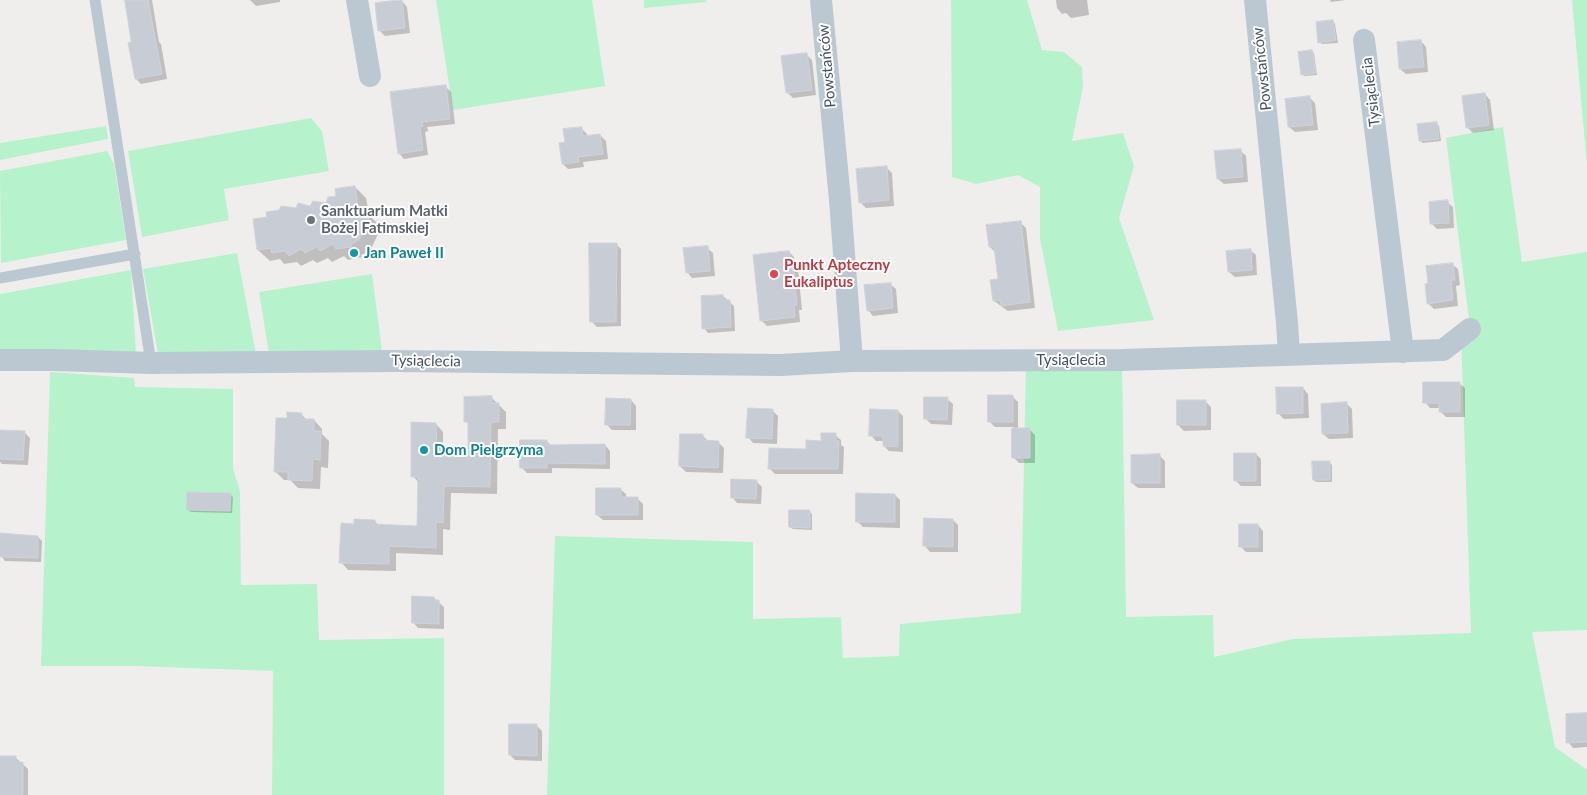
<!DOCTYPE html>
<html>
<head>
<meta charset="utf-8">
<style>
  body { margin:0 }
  canvas { display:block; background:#f0eded }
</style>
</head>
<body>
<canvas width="1587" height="795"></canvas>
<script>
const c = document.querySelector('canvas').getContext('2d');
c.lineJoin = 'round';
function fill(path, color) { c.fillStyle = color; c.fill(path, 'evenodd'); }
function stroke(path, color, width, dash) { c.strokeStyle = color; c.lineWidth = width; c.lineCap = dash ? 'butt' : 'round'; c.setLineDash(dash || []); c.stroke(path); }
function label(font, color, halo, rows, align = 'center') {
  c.font = font + ' Lato,sans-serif'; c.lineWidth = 4; c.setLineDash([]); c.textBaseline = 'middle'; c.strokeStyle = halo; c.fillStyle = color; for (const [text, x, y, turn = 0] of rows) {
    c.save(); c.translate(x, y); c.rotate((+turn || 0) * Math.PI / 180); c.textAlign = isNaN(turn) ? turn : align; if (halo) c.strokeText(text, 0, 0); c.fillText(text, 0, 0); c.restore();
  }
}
fill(new Path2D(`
  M 436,0 L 592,0 L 605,86 L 453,110 Z
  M 644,0 L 706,0 L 707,2 L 644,8 Z
  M 951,0 L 1027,0 L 1042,50 L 1064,52 L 1082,67 L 1083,87 L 1072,141 L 1123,133 L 1134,166 L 1119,218 L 1154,320 L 1058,331 L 1040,239 L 1040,187 L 1018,175 L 976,184 L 952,177 Z
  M 1572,0 L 1587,0 L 1587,165 Z
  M 311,118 L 322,131 L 329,171 L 224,189 L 229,220 L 142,237 L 128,151 Z
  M 106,126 L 108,139 L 0,160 L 0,143 Z
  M 1503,127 L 1522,262 L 1587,252 L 1587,630 L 1532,632 L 1555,747 L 1587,770 L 1587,795 L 547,795 L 555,536 L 753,542 L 753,619 L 841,617 L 843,658 L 899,656 L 900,624 L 1021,613 L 1026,360 L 1122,360 L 1126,617 L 1213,615 L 1214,657 L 1293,639 L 1471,633 L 1461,335 L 1470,328 L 1446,138 Z
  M 107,151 L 114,164 L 126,240 L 1,263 L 0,171 Z
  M 237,253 L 256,354 L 158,354 L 143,269 Z
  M 131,270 L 136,354 L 0,354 L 0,294 Z
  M 372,274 L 382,351 L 269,354 L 259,292 Z
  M 50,372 L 134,378 L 135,387 L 233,389 L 233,469 L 240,491 L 241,585 L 317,584 L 319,640 L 444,638 L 444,795 L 272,795 L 273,671 L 135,666 L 41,666 Z`), '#b6f3cd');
fill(new Path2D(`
  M 126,0 L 152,0 L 159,42 L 161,44 L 167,79 L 141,84 L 136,79 L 133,43 Z
  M 250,0 L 280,0 L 280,2 L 256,6 Z
  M 1056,0 L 1087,0 L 1089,15 L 1071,18 L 1066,13 L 1062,14 L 1057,8 Z
  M 1330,0 L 1346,0 L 1331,2 Z
  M 402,1 L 407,7 L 410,33 L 385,36 L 379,30 Z
  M 1333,21 L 1335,24 L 1338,43 L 1322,44 L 1319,42 Z
  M 1421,41 L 1426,47 L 1428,72 L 1406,74 L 1400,69 Z
  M 1312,51 L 1314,53 L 1317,75 L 1304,76 L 1302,74 Z
  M 807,55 L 812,60 L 816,95 L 793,98 L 787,92 Z
  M 446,87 L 451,92 L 455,124 L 427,127 L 428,131 L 425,132 L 428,155 L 404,159 L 399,153 Z
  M 1485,94 L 1490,100 L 1494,130 L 1473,133 L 1468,128 Z
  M 1310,98 L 1315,103 L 1318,130 L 1295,132 L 1289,127 Z
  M 1436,123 L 1439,126 L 1441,141 L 1423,143 L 1420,141 L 1418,125 Z
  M 581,128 L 587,134 L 587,137 L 600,135 L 606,141 L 608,159 L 583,162 L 584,167 L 568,169 L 563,164 L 566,143 Z
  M 1240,150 L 1246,156 L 1248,182 L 1224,184 L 1218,179 Z
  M 887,168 L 892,173 L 894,206 L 866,208 L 860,202 Z
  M 355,187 L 366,198 L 369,215 L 377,223 L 380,230 L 370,251 L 361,255 L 362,257 L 348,260 L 344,256 L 332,262 L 328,258 L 317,263 L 313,260 L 301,266 L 297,262 L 284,264 L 280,259 L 270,261 L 258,250 L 254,220 L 268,218 L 296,210 L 327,205 Z
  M 1447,202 L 1453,207 L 1454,228 L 1437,229 L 1431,223 Z
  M 1020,222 L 1026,228 L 1035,308 L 1008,311 L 994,301 L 999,280 L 996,253 L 990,247 Z
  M 616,244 L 621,249 L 621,326 L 597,327 L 592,322 Z
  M 707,248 L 713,253 L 715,276 L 692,278 L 687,272 Z
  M 1250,250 L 1256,255 L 1257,275 L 1235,277 L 1229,272 Z
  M 789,252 L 794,257 L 795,267 L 798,269 L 802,310 L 799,310 L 800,322 L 767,326 L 761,320 Z
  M 1452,264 L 1458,269 L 1460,285 L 1456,286 L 1458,306 L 1434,309 L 1428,303 Z
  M 890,284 L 896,289 L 898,313 L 873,316 L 868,310 Z
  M 723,296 L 734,306 L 735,331 L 708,333 L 704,328 Z
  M 1459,383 L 1465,388 L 1465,417 L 1446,417 L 1440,411 L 1440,408 L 1430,408 L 1425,402 Z
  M 1303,388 L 1308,394 L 1309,418 L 1284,419 L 1278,413 Z
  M 1013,397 L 1018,402 L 1018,430 L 1030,430 L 1035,435 L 1035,463 L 1019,463 L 1013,457 L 1014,427 L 995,427 L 989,421 Z
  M 492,398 L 506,412 L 506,429 L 498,429 L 497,494 L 451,493 L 450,530 L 443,529 L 443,555 L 396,553 L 396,571 L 348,570 L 341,562 L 355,525 L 375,521 L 379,526 L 418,527 L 419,483 L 413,476 L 436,424 L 443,432 L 443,457 L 469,457 L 469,425 L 466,421 Z
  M 947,399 L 953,404 L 952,425 L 931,424 L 925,418 Z
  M 631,400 L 636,406 L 636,430 L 612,430 L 606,424 Z
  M 1205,401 L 1211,407 L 1211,430 L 1184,431 L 1178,425 Z
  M 1347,404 L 1352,409 L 1353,438 L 1329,439 L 1323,434 Z
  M 772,410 L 778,416 L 777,444 L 753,443 L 748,437 Z
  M 898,411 L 903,416 L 903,452 L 889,451 L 884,446 L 884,441 L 876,441 L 871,435 Z
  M 301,414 L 307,420 L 314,420 L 322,429 L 322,434 L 329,441 L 328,468 L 321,467 L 320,489 L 298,488 L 290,480 L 284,480 L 275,471 L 288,419 Z
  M 0,431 L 24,432 L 30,438 L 28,465 L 2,464 L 0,462 Z
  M 835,435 L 841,440 L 841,445 L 844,447 L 843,474 L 775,474 L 769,468 L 807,451 Z
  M 703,436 L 709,442 L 718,442 L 724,448 L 723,473 L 686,472 L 680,466 Z
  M 546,441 L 552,446 L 605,445 L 610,451 L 610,469 L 552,468 L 552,473 L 527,473 L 522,468 Z
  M 1256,454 L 1261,459 L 1261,486 L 1241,486 L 1235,480 Z
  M 1159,455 L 1165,461 L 1165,488 L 1138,488 L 1132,483 Z
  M 1329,462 L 1332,465 L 1332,482 L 1316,482 L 1314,480 Z
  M 756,481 L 762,487 L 761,504 L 737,503 L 732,497 Z
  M 620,489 L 626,494 L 626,498 L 637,498 L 643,504 L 643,520 L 603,520 L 597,515 Z
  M 230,494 L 233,497 L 232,513 L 191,512 L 188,510 Z
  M 895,495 L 900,500 L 900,528 L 863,527 L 857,521 Z
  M 810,512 L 812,514 L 812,530 L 793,529 L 790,527 Z
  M 953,520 L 958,525 L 958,552 L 930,552 L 925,546 Z
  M 1258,525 L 1263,531 L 1263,552 L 1246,552 L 1241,547 Z
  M 38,537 L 42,541 L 41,562 L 5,561 L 1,556 Z
  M 434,598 L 444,607 L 444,629 L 418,628 L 413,622 Z
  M 1587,715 L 1587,747 L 1573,748 L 1568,742 Z
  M 536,725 L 542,731 L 542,761 L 515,760 L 510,755 Z
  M 0,757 L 16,758 L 28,769 L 28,795 L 0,795 Z`), '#0003');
const building = new Path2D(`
  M 125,0 L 148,0 L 162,74 L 135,79 L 128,43 L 131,42 Z
  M 402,0 L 405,28 L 378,31 L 375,3 Z
  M 1333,20 L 1336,40 L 1318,43 L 1316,22 Z
  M 1421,40 L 1424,67 L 1399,69 L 1397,42 Z
  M 1312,50 L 1316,73 L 1301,75 L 1298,52 Z
  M 807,53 L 812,90 L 786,93 L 781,56 Z
  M 446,85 L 450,119 L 422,122 L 423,126 L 420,127 L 423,150 L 398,154 L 390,92 Z
  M 1485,93 L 1489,125 L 1466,128 L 1462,96 Z
  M 1310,96 L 1313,125 L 1288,127 L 1285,99 Z
  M 1437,122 L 1439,139 L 1419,141 L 1417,124 Z
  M 582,127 L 583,136 L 600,134 L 603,154 L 578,157 L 579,162 L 562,164 L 559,143 L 565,142 L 563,129 Z
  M 1241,149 L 1243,177 L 1217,179 L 1214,151 Z
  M 887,166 L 889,200 L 859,203 L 856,169 Z
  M 355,186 L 358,207 L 366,211 L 369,218 L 359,240 L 351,244 L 351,247 L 336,249 L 333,244 L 320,251 L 317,247 L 305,253 L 301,249 L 289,256 L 285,251 L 272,253 L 271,248 L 257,250 L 253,219 L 267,217 L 266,212 L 279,210 L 281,206 L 296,208 L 298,203 L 310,206 L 313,201 L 326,203 L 328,197 L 336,196 L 335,189 Z
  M 1448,200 L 1449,223 L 1430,224 L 1429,202 Z
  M 1021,221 L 1030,302 L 1001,306 L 1000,300 L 993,301 L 990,280 L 998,279 L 994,247 L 989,247 L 986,225 Z
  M 589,243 L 617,243 L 616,322 L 590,322 Z
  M 708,246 L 710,271 L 686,273 L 683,248 Z
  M 1251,249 L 1252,270 L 1228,272 L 1226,251 Z
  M 789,251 L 791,262 L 793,262 L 797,305 L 794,305 L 795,317 L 760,321 L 753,255 Z
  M 1453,263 L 1455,280 L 1451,280 L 1453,300 L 1427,304 L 1425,284 L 1428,283 L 1426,266 Z
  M 891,283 L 893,308 L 867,311 L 864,285 Z
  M 723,295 L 723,300 L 730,300 L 731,327 L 702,329 L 701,296 Z
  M 1423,382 L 1460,382 L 1460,412 L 1439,412 L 1439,403 L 1423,403 Z
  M 1276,387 L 1303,387 L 1303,413 L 1277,414 Z
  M 988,395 L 1013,395 L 1013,422 L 988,422 Z
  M 492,396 L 492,403 L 499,403 L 499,422 L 491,422 L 490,487 L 444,486 L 443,523 L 436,522 L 436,548 L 389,546 L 389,564 L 339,563 L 341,523 L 354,524 L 354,519 L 375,520 L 375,524 L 417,526 L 418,477 L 411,477 L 411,422 L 436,423 L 437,456 L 468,456 L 468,422 L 464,422 L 464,397 Z
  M 924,397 L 948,397 L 947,420 L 924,419 Z
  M 606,398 L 631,399 L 630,425 L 605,425 Z
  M 1177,400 L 1206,400 L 1206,425 L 1177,425 Z
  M 1347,402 L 1348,433 L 1322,434 L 1321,404 Z
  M 748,408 L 773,409 L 772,439 L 746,438 Z
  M 870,409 L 898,410 L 898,447 L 883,446 L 883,436 L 869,436 Z
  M 287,412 L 302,413 L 302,419 L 314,419 L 314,431 L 321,431 L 320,460 L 313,459 L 312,481 L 288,480 L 288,472 L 274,472 L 276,418 L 287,418 Z
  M 1012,428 L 1030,428 L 1030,458 L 1012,458 Z
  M 0,430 L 25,431 L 23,460 L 0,459 Z
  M 821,433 L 836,433 L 836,441 L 839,441 L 838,469 L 768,469 L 769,448 L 806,449 L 806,440 L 821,441 Z
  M 680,434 L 703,434 L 703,440 L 719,441 L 718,468 L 679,466 Z
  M 520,440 L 547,440 L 547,445 L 605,444 L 605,464 L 547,463 L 547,468 L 520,468 Z
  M 1234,453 L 1256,453 L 1256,481 L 1234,481 Z
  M 1160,454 L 1160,483 L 1131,483 L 1131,455 Z
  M 1312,461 L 1330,461 L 1330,480 L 1313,480 Z
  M 731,479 L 757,480 L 756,499 L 731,498 Z
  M 596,488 L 621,488 L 621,497 L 638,497 L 638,515 L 596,515 Z
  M 187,492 L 231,493 L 230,511 L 187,510 Z
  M 856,493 L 895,494 L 895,522 L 856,522 Z
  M 789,510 L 810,510 L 810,528 L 789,527 Z
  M 924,518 L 953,519 L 953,547 L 923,546 Z
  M 1239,524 L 1258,524 L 1258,547 L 1239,547 Z
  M 0,533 L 38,536 L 38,558 L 0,557 Z
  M 412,596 L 434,597 L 434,600 L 439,600 L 439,624 L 412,623 Z
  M 1587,713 L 1587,742 L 1566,743 L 1566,714 Z
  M 509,724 L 537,724 L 537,756 L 509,755 Z
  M 0,756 L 16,756 L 16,762 L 23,762 L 23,795 L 0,795 Z`);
fill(building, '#c8ccd4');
stroke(building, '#d0d3da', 1);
stroke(new Path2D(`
  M 95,0 L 151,363
  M 0,278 L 135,254`), '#bcc8d1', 11);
stroke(new Path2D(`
  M 357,0 L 370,76
  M 821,0 L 840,200 L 852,361
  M 1255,0 L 1287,323 L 1289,355
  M 1364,40 L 1403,352
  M 0,360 L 55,360 L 151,363 L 393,361 L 781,365 L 852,361 L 1122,360 L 1443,350 L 1470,329`), '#bcc8d1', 22);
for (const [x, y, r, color] of [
  [311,220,5,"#6b7280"],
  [354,253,5,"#0f9aa8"],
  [774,274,5,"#e0444e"],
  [424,450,5,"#0f9aa8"]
]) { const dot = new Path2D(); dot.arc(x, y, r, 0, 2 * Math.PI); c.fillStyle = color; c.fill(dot); stroke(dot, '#fff', 2); }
label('15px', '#44515c', '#fff', [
  ["Powstańców",827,66,-95],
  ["Powstańców",1262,69,-96],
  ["Tysiąclecia",1371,92,-97],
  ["Tysiąclecia",1071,360],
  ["Tysiąclecia",426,361,1]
]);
label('bold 15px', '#5b616d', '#fff', [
  ["Sanktuarium Matki",321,211],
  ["Bożej Fatimskiej",321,228]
], 'left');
label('bold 15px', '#0d838f', '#fff', [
  ["Jan Paweł II",364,253],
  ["Dom Pielgrzyma",434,450]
], 'left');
label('bold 15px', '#be3a42', '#fff', [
  ["Punkt Apteczny",784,265],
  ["Eukaliptus",784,282]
], 'left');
</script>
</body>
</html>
